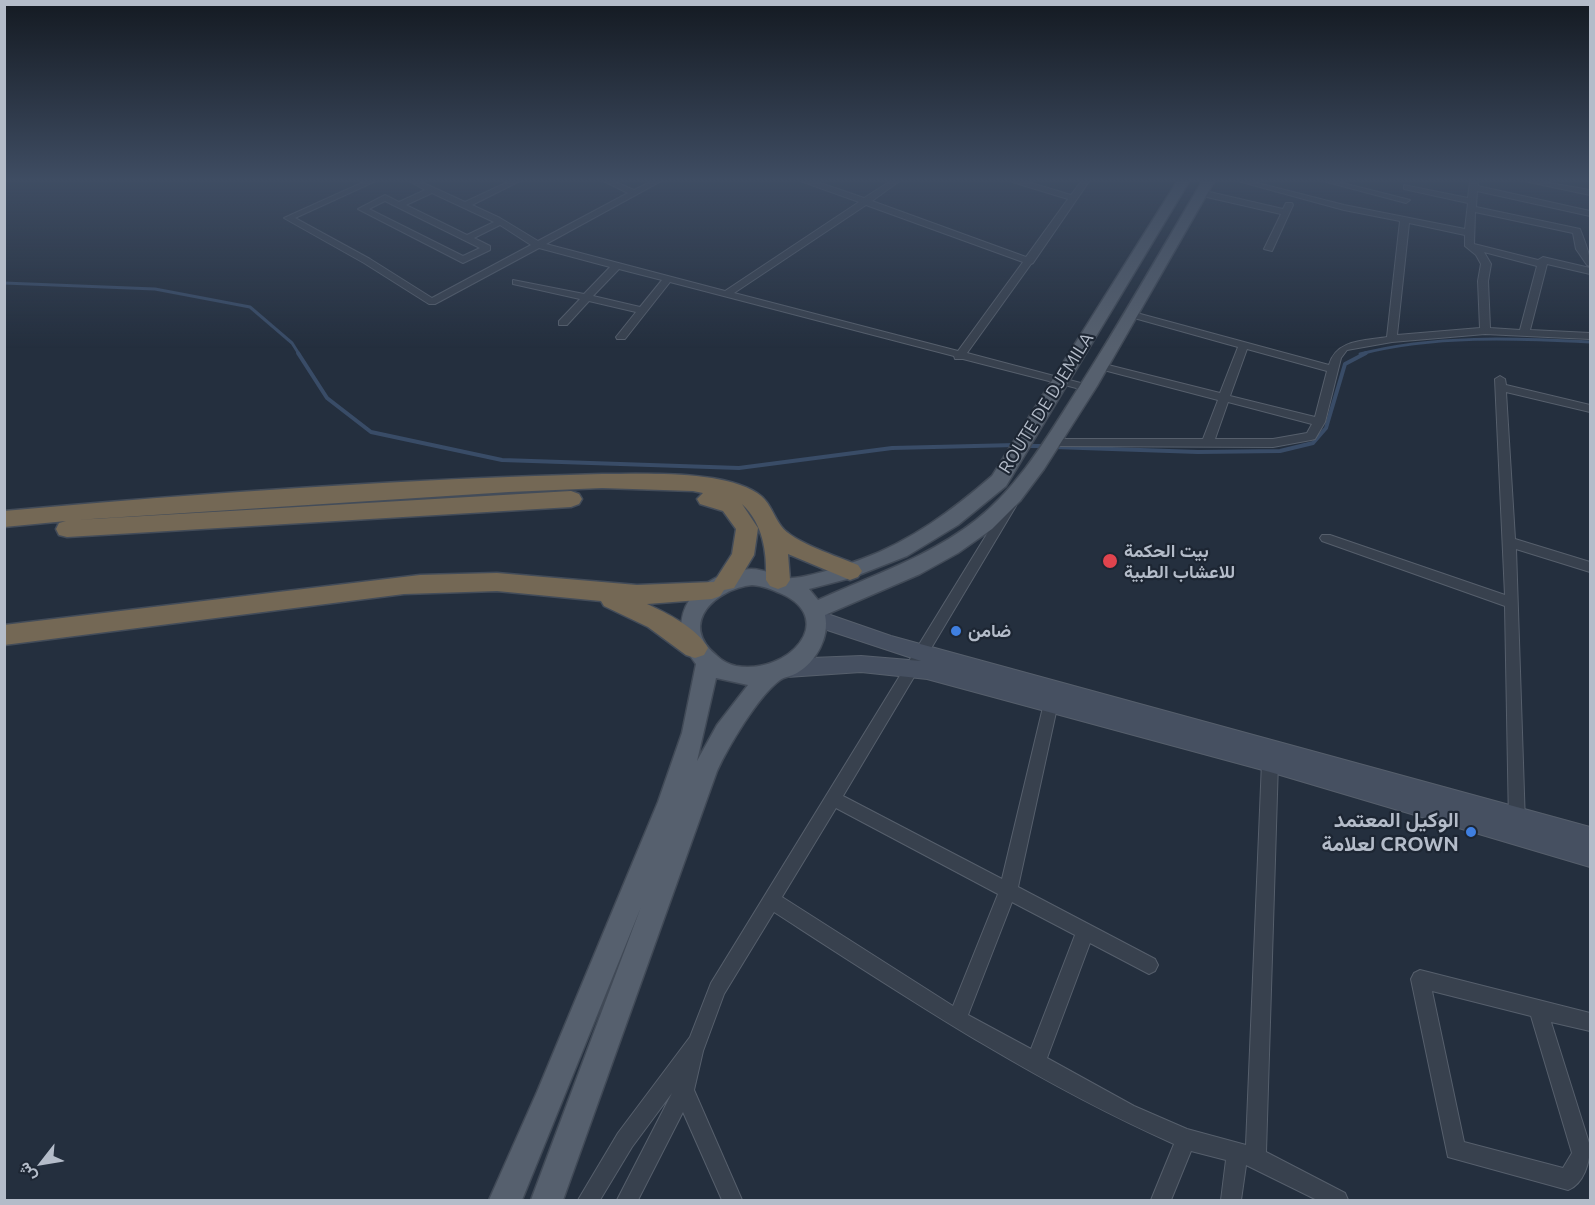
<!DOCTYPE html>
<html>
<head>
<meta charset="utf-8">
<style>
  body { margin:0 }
  #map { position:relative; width:1595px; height:1205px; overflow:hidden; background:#242f3e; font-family:Ubuntu,Vazirmatn,sans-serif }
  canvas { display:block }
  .frame { position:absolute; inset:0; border:6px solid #b4bcc9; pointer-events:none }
  .north { position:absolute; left:12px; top:1133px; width:60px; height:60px; -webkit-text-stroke:4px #1d2633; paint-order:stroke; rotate:239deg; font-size:16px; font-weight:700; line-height:24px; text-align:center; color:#b4bcc9 }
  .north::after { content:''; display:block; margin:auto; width:21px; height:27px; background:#b4bcc9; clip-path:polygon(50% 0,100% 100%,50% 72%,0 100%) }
</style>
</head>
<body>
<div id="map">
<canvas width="1595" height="1205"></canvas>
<div class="frame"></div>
<div class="north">ش</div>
</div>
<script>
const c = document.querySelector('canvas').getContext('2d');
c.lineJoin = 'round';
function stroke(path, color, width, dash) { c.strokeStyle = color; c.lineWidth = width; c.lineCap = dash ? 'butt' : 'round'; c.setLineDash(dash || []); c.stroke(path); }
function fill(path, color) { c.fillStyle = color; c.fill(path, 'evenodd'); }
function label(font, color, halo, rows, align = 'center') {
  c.font = font + ' Ubuntu,Vazirmatn,sans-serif'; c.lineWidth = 4.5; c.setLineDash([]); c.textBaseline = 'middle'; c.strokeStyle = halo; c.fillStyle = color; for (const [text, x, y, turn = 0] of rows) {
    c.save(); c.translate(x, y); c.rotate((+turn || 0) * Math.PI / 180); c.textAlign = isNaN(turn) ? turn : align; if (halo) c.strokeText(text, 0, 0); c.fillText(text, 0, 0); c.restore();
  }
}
stroke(new Path2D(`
  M 4,283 L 155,289 L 250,307 L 292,343 L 299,354
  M 1360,354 C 1434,335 1514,338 1590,342`), '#394c67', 3);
stroke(new Path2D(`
  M 298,353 L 327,398 L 371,432 L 502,460 L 739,468 L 892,448 L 1016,445
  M 1024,446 L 1046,446
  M 1054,447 L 1198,452 L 1280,451 L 1313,443 L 1326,428 L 1345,364 L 1366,353`), '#394c67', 4);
const street = new Path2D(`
  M 368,180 L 378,180 L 295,218 L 370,259 L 432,298 L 531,245 L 500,225 L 474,238 L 490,246 L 490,250 L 463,263 L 358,209 L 385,195 L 399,202 L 425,190 L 407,180 L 417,180 L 465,202 L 512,180 L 522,180 L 472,205 L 500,218 L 538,241 L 628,193 L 601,180 L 611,180 L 634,190 L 654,180 L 663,180 L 546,244 L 725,291 L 859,202 L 803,182 L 802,180 L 812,180 L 864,198 L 892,180 L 901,180 L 872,201 L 1026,257 L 1068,199 L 1012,182 L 1011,180 L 1022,180 L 1071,195 L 1082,180 L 1090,180 L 1033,263 L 1031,264 L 967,353 L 1092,386 L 1093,388 L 1088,391 L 963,359 L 955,359 L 954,356 L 670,282 L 625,339 L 617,339 L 616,337 L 636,312 L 589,301 L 567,325 L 559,325 L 559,321 L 580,299 L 513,284 L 513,280 L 584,294 L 610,267 L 539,248 L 435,304 L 429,304 L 364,263 L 284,218 ZM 432,193 L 494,222 L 467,235 L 406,205 ZM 385,201 L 480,248 L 463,256 L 369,209 ZM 866,205 L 1023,262 L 958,351 L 734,293 ZM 619,269 L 662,280 L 640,307 L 593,296 Z
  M 1234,180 L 1246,180 L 1344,205 L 1465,229 L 1468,203 L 1404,189 L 1404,185 L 1468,198 L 1470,180 L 1478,180 L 1478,186 L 1590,211 L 1590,216 L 1477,191 L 1476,207 L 1580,229 C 1584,240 1591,255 1590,266 L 1587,265 L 1576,249 L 1573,233 L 1475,212 L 1474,244 L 1538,260 L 1543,257 L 1590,268 L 1590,274 L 1547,264 L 1530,330 L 1590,333 L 1590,339 L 1485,334 L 1392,342 L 1347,350 L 1341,358 L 1325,422 L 1315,439 L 1311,440 L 1273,447 L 1049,446 L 1049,440 L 1053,439 L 1203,439 L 1218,400 L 1096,368 L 1095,366 L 1100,363 L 1220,393 L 1238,347 L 1127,316 L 1127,312 L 1133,312 L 1329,365 C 1336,339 1365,341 1387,337 L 1400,221 L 1344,210 ZM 1409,223 L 1465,235 L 1465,246 L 1476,255 L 1481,264 L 1478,281 L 1480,328 L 1397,335 ZM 1484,252 L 1537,266 L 1520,330 L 1490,328 L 1488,281 L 1491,264 ZM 1247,349 L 1327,371 L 1315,417 L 1230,396 ZM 1228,402 L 1312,424 L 1307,433 L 1273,439 L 1215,439 Z
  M 1319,180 L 1331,180 L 1410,200 L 1406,203 Z
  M 1519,180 L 1533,180 L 1590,190 L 1590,195 Z
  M 1201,190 L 1283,209 L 1286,203 L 1292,203 L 1293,205 L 1272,251 L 1264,249 L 1281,214 L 1198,195 L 1197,193 Z
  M 1500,376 L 1505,379 L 1506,385 L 1590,405 L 1590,412 L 1506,392 L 1515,539 L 1590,562 L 1590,572 L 1516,549 L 1525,824 L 1523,829 L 1517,832 L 1511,829 L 1509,824 L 1505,606 L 1322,541 L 1320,538 L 1322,535 L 1330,535 L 1505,595 L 1495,379 Z
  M 1010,502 L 1016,506 L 843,796 L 1002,879 L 1044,703 L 1046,699 L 1051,697 L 1056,699 L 1058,703 L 1018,887 L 1155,959 L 1158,965 L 1155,971 L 1149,974 L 1090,943 L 1047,1058 L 1134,1106 L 1187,1129 L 1246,1145 L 1262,762 L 1265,757 L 1270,755 L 1275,757 L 1278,762 L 1266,1152 L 1345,1193 L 1348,1200 L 1317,1200 L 1246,1165 L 1241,1200 L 1221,1200 L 1226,1160 L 1191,1151 L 1171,1200 L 1151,1200 L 1174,1144 C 1032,1081 904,996 774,912 L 724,994 L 703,1051 L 694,1090 L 742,1200 L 722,1200 L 683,1112 L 638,1200 L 617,1200 L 672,1093 L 632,1147 L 600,1200 L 578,1200 L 618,1133 L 690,1037 L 711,983 L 1006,503 ZM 836,808 L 998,894 L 953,1006 L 782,897 ZM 1012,902 L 1075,935 L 1031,1049 L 968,1015 Z
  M 1420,970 L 1590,1013 L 1590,1031 L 1551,1022 L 1590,1146 C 1590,1162 1584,1184 1568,1190 L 1448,1157 L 1411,979 L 1414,973 ZM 1432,991 L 1531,1016 L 1572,1153 L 1563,1168 L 1464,1142 Z`);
const secondary = new Path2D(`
  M 816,610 L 891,636 L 1590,827 L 1590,867 L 1270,772 L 927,679 L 861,672 L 787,677 L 780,674 L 777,668 L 780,662 L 787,659 L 861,656 L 921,661 L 809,624 L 806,618 L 809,612 Z`);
const primary = new Path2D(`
  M 1178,180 L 1190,180 L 1006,486 L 958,525 L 907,556 L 851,578 L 809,589 L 818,600 C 873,575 929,557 976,520 C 1018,487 1046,439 1074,395 C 1119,325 1160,252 1203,180 L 1215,180 L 1097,386 L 1044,469 L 1020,501 L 992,529 L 958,553 L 920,574 L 825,615 C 830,637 816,662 797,673 C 792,676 784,677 780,680 C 758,696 728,747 717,771 L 563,1200 L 531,1200 L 641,907 L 522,1200 L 489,1200 L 537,1092 L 658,802 L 682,733 L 696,664 C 659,616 698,572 751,569 C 765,569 774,576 786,578 C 802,580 846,565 862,559 C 911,541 953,510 992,476 ZM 752,585 C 764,586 771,589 782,594 C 838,620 788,675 736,666 C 728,664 721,660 716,655 C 678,623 716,589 752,585 ZM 716,678 L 748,685 L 717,725 L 697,761 Z`);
const highway = new Path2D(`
  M 602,474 C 644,474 722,470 757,493 C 769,500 773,515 781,526 C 792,542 839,557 858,565 L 862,571 L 858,577 L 850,580 L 788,554 L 790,580 L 786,586 L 778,589 L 770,586 L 766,580 C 767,551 763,524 742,504 L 758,528 L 754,555 L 734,588 L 724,590 L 720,596 L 712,599 L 647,604 C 667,613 697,628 708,648 L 704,655 L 695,658 L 686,655 L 648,627 L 604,606 L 601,601 L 497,591 L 404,594 L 4,645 L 4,625 L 420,575 L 497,573 L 637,585 L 714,582 L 732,554 L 736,529 L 723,511 L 700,504 L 697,499 L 703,493 L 693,491 L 602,488 L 509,492 L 76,520 L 571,491 L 579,494 L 582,499 L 579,504 L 571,507 L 67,537 L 59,535 L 56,529 L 59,523 L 66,521 L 4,527 L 4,511 C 203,493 403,479 602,474 Z`);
stroke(street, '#565f6c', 2);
stroke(secondary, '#565f6c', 2);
stroke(primary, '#414a57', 3);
stroke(highway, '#434c59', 3);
fill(street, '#38414e');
fill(secondary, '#465061');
fill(primary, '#56606e');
fill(highway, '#746855');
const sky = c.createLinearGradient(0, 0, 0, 348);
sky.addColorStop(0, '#141a22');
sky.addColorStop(0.52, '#3f4d63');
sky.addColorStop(1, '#3f4d6300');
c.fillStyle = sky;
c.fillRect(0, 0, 1595, 348);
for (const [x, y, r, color] of [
  [1110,561,8,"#e0444e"],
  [956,631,6,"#3f7fe0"],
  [1471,832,6,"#3f7fe0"]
]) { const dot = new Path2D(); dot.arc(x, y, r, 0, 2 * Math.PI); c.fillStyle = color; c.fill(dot); stroke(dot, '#1d2633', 2); }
label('18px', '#b4bcc9', '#1d2633', [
  ["ROUTE DE DJEMILA",1046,403,-58]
]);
label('bold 18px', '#b4bcc9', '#1d2633', [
  ["بيت الحكمة",1124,551],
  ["للاعشاب الطبية",1124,572],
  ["ضامن",968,631]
], 'left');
label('bold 21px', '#b4bcc9', '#1d2633', [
  ["الوكيل المعتمد",1459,820],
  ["لعلامة CROWN",1459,844]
], 'right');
</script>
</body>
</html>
